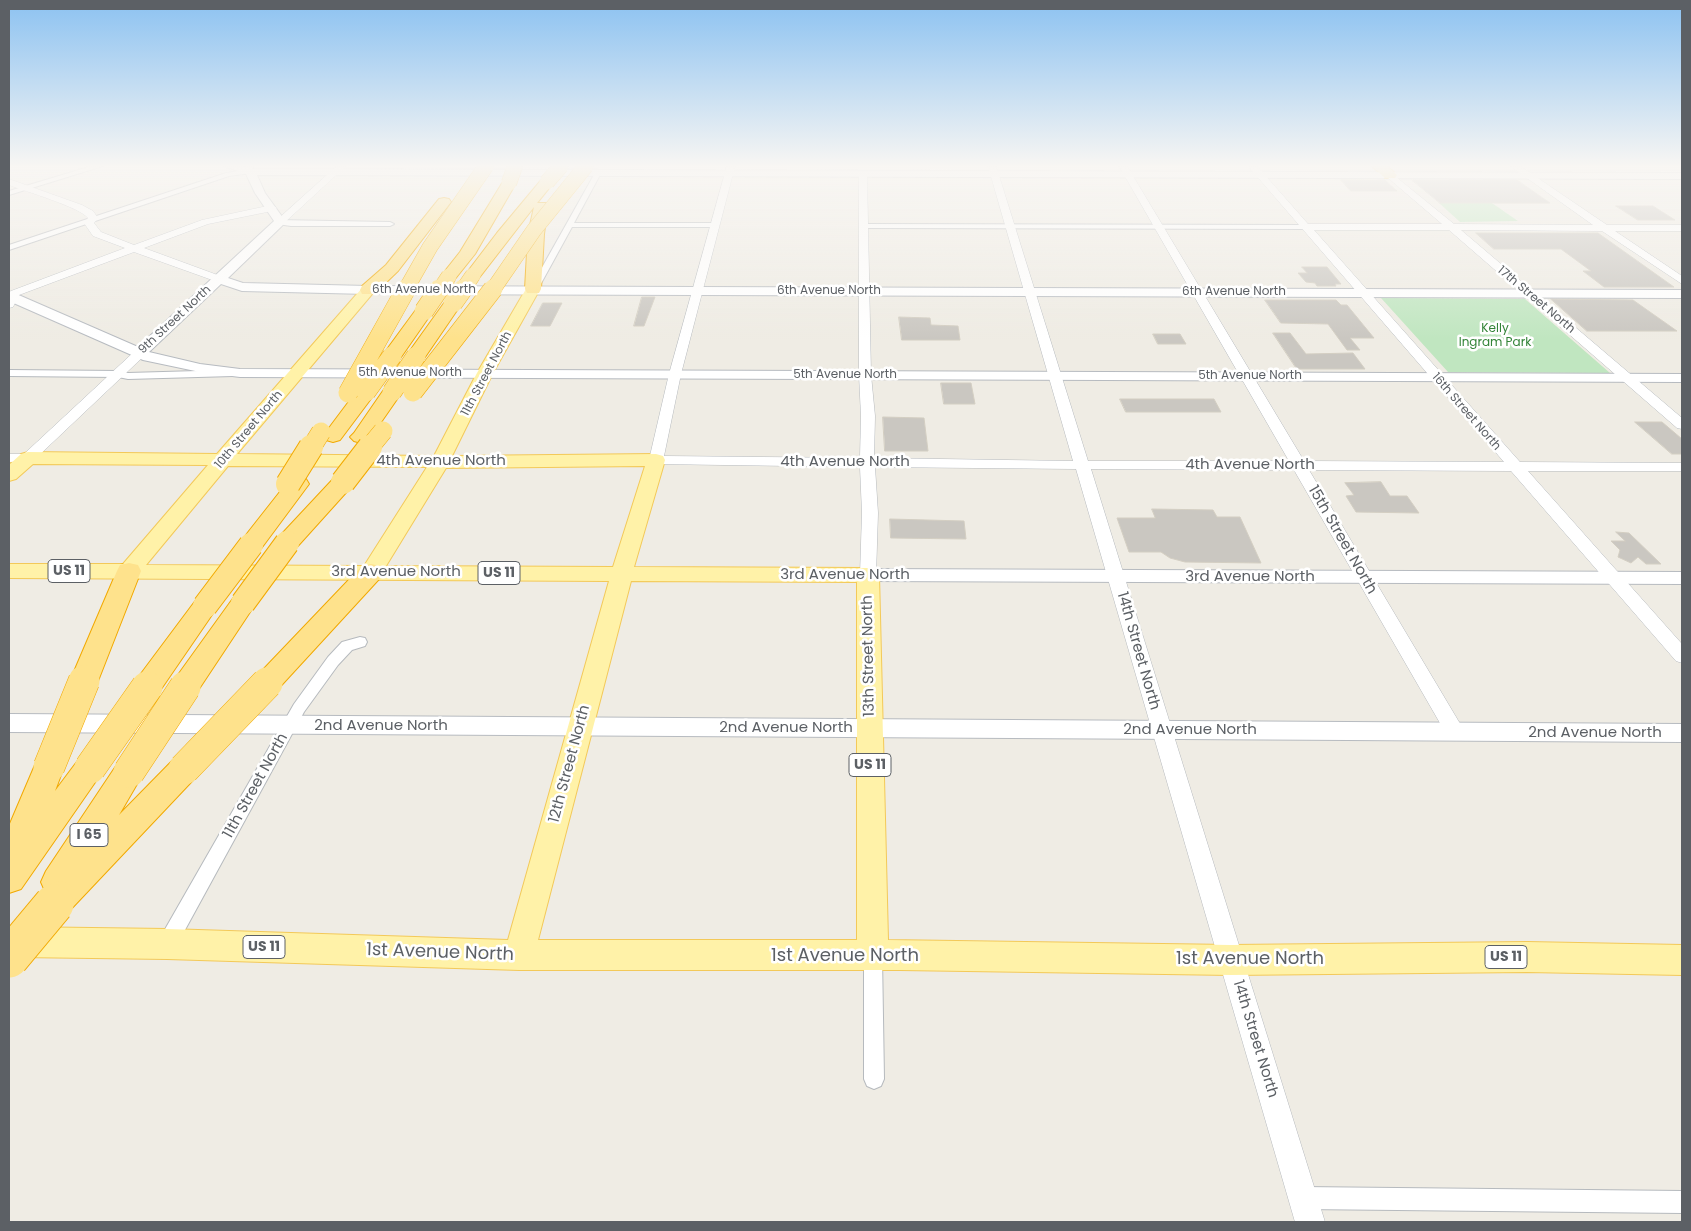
<!DOCTYPE html>
<html>
<head>
<meta charset="utf-8">
<style>
  body { margin:0 }
  #map { position:relative; width:1691px; height:1231px; overflow:hidden; background:#efece4; font-family:Poppins,sans-serif }
  canvas { display:block }
  .frame { position:absolute; inset:0; border:10px solid #5c6065; pointer-events:none }
</style>
</head>
<body>
<div id="map">
<canvas width="1691" height="1231"></canvas>
<div class="frame"></div>
</div>
<script>
const c = document.querySelector('canvas').getContext('2d');
c.lineJoin = 'round';
function fill(path, color) { c.fillStyle = color; c.fill(path, 'evenodd'); }
function stroke(path, color, width, dash) { c.strokeStyle = color; c.lineWidth = width; c.lineCap = dash ? 'butt' : 'round'; c.setLineDash(dash || []); c.stroke(path); }
function label(font, color, halo, rows, align = 'center') {
  c.font = font + ' Poppins,sans-serif'; c.lineWidth = 5; c.setLineDash([]); c.textBaseline = 'middle'; c.strokeStyle = halo; c.fillStyle = color; for (const [text, x, y, turn = 0] of rows) {
    c.save(); c.translate(x, y); c.rotate((+turn || 0) * Math.PI / 180); c.textAlign = isNaN(turn) ? turn : align; if (halo) c.strokeText(text, 0, 0); c.fillText(text, 0, 0); c.restore();
  }
}
fill(new Path2D(`
  M 1439,203 L 1492,203 L 1518,221 L 1460,222 Z
  M 1381,298 L 1525,299 L 1610,373 L 1448,372 Z`), '#c0e6c0');
const building = new Path2D(`
  M 1341,180 L 1385,180 L 1397,191 L 1351,191 Z
  M 1412,180 L 1517,180 L 1550,203 L 1440,203 Z
  M 1616,206 L 1653,206 L 1675,220 L 1638,220 Z
  M 1476,233 L 1598,233 L 1674,287 L 1604,287 L 1583,271 L 1591,271 L 1561,249 L 1494,249 Z
  M 1302,267 L 1327,267 L 1341,284 L 1335,284 L 1336,286 L 1317,286 L 1315,283 L 1306,282 L 1298,273 L 1307,273 Z
  M 642,297 L 655,297 L 644,326 L 634,326 Z
  M 1551,299 L 1633,300 L 1677,331 L 1587,331 Z
  M 1265,300 L 1336,300 L 1341,305 L 1347,305 L 1374,338 L 1350,338 L 1360,350 L 1347,350 L 1328,324 L 1281,323 Z
  M 543,303 L 562,303 L 550,326 L 531,326 Z
  M 899,317 L 930,318 L 931,325 L 958,326 L 960,340 L 902,340 Z
  M 1273,333 L 1290,333 L 1306,354 L 1353,353 L 1365,369 L 1297,369 Z
  M 1153,334 L 1180,334 L 1186,344 L 1158,344 Z
  M 941,383 L 971,383 L 975,404 L 944,404 Z
  M 1120,399 L 1214,399 L 1221,412 L 1126,412 Z
  M 883,417 L 924,418 L 928,451 L 885,451 Z
  M 1635,422 L 1662,422 L 1682,439 L 1682,454 L 1672,454 Z
  M 1381,482 L 1390,496 L 1407,496 L 1419,513 L 1356,512 L 1346,496 L 1354,495 L 1345,483 Z
  M 1152,509 L 1213,510 L 1217,517 L 1240,517 L 1261,563 L 1185,562 L 1170,558 L 1161,552 L 1129,552 L 1117,518 L 1155,518 Z
  M 890,519 L 964,521 L 966,539 L 891,538 Z
  M 1616,532 L 1629,533 L 1661,564 L 1646,564 L 1638,557 L 1631,563 L 1618,557 L 1620,550 L 1611,541 L 1625,541 Z`);
fill(building, '#cac7c1');
stroke(building, '#d3cec2', 1);
const minor = new Path2D(`
  M 92,166 L 103,166 L 9,195 L 9,191 Z
  M 246,166 L 253,166 L 252,173 L 229,176 L 9,250 L 9,245 L 226,173 L 245,170 Z
  M 598,171 L 601,173 L 574,223 L 715,223 L 719,225 L 715,227 L 572,227 L 538,289 L 531,291 L 530,289 L 595,173 Z
  M 277,220 L 390,222 L 394,224 L 390,226 L 291,226 L 277,224 Z
  M 860,224 L 1305,225 L 1309,227 L 1305,229 L 863,228 L 860,228 Z
  M 9,370 L 118,371 L 128,373 L 233,370 L 238,373 L 233,376 L 128,379 L 118,377 L 9,376 Z
  M 360,637 L 365,638 L 367,642 L 365,646 L 352,650 L 338,665 L 304,712 L 174,950 L 167,953 L 160,950 L 158,944 L 160,938 L 294,704 L 328,657 L 342,642 Z
  M 873,947 L 880,950 L 882,956 L 884,1079 L 881,1086 L 874,1089 L 867,1086 L 864,1079 L 864,956 L 866,950 Z
  M 1302,1187 L 1682,1191 L 1682,1213 L 1302,1209 L 1294,1206 L 1291,1198 L 1294,1190 Z`);
const tertiary = new Path2D(`
  M 337,166 L 346,166 L 283,224 L 277,224 L 277,220 Z
  M 727,166 L 735,166 L 681,374 L 664,456 L 860,458 L 861,416 L 859,375 L 859,174 L 863,171 L 867,174 L 871,375 L 875,416 L 874,458 L 1073,461 L 988,166 L 996,166 L 1088,461 L 1289,461 L 1119,166 L 1127,166 L 1304,461 L 1504,462 L 1248,166 L 1257,166 L 1308,224 L 1442,224 L 1387,177 L 1387,173 L 1390,172 L 1454,224 L 1593,225 L 1510,166 L 1520,166 L 1607,225 L 1682,225 L 1682,231 L 1615,231 L 1682,276 L 1682,284 L 1602,231 L 1461,230 L 1682,418 L 1682,429 L 1677,428 L 1449,230 L 1314,230 L 1520,462 L 1682,463 L 1682,471 L 1528,471 L 1682,644 L 1682,663 L 1676,661 L 1511,471 L 1309,470 L 1465,732 L 1462,737 L 1455,740 L 1448,737 L 1294,470 L 1091,469 L 1325,1222 L 1295,1222 L 1076,469 L 875,467 L 878,513 L 876,575 L 874,579 L 868,581 L 862,579 L 860,575 L 862,513 L 860,467 L 656,464 L 651,463 L 649,460 L 669,374 Z
  M 9,179 L 82,205 L 93,211 L 98,218 L 94,223 L 101,232 L 134,245 L 202,220 L 272,205 L 277,208 L 272,211 L 208,224 L 144,248 L 223,277 L 224,279 L 223,281 L 215,281 L 134,252 L 19,295 L 13,307 L 9,308 L 9,292 L 11,291 L 125,248 L 93,236 L 84,223 L 88,218 C 80,207 24,191 9,185 Z
  M 140,349 L 144,350 L 146,353 L 144,356 L 33,461 L 9,462 L 9,454 L 24,454 L 136,350 Z`);
const secondary = new Path2D(`
  M 224,166 L 241,166 L 250,169 L 1682,173 L 1682,179 L 257,175 L 265,193 L 286,222 L 228,278 L 243,283 L 368,286 L 1682,290 L 1682,298 L 368,294 L 242,291 L 221,284 L 149,352 L 200,364 L 240,369 L 1682,374 L 1682,382 L 240,377 L 200,372 L 143,360 L 9,301 L 9,292 L 14,293 L 138,347 L 274,221 L 255,193 L 246,174 Z
  M 868,569 L 1682,572 L 1682,584 L 868,581 L 861,579 L 858,575 L 861,571 Z
  M 9,714 L 1682,724 L 1682,742 L 9,732 Z`);
const primary = new Path2D(`
  M 533,285 L 538,286 L 540,289 L 493,373 L 452,456 L 656,454 L 663,456 L 665,460 L 634,567 L 868,568 L 876,570 L 879,575 L 888,940 L 1231,945 L 1527,942 L 1682,945 L 1682,975 L 1527,972 L 1231,975 L 900,970 L 519,970 L 167,959 L 17,957 L 9,953 L 9,931 L 17,927 L 167,929 L 508,940 L 609,581 L 9,578 L 9,564 L 123,564 L 208,465 L 33,464 L 16,479 L 9,481 L 9,465 L 21,454 L 28,452 L 217,454 L 363,287 L 373,287 L 375,290 L 373,293 L 237,454 L 434,456 L 477,373 L 526,289 L 528,286 ZM 228,466 L 427,467 L 364,566 L 146,565 ZM 645,466 L 613,567 L 386,566 L 446,468 ZM 631,581 L 857,582 L 857,940 L 538,940 Z`);
const motorway = new Path2D(`
  M 1372,166 L 1387,166 L 1397,175 L 1395,178 L 1385,178 Z
  M 547,178 L 554,182 L 537,203 L 546,203 L 548,206 L 544,234 L 541,289 L 539,293 L 527,293 L 525,289 L 528,234 L 534,207 L 479,278 L 467,278 L 465,275 L 497,233 L 542,179 Z
  M 509,179 L 516,183 L 475,254 L 455,279 L 443,279 L 441,276 L 460,252 L 504,180 Z
  M 444,198 L 449,199 L 451,202 L 398,271 L 374,294 L 362,294 L 360,290 L 362,286 L 386,265 L 439,199 Z
  M 453,298 L 459,299 L 462,303 L 423,360 L 416,362 L 409,360 L 407,356 L 409,352 L 447,299 Z
  M 424,306 L 430,307 L 433,311 L 399,360 L 392,362 L 385,360 L 383,356 L 385,352 L 418,307 Z
  M 366,386 L 373,388 L 376,392 L 340,440 L 333,442 L 326,440 L 322,436 L 326,432 L 359,388 Z
  M 392,386 L 399,388 L 402,392 L 368,441 L 361,443 L 354,441 L 350,437 L 354,433 L 385,388 Z
  M 343,475 L 351,477 L 354,482 L 351,487 L 296,548 L 287,551 L 278,548 L 275,543 L 278,538 L 335,477 Z
  M 298,477 L 306,479 L 309,484 L 260,550 L 251,553 L 242,550 L 239,545 L 242,540 L 290,479 Z
  M 129,563 L 138,565 L 141,571 L 98,681 L 94,688 L 84,691 L 74,688 L 70,681 L 117,571 L 120,565 Z
  M 371,564 L 380,566 L 383,572 L 380,578 L 277,690 L 267,694 L 257,690 L 253,683 L 257,676 L 362,566 Z
  M 243,594 L 252,597 L 256,603 L 195,695 L 185,698 L 175,695 L 171,687 L 175,679 L 234,597 Z
  M 205,597 L 214,600 L 218,606 L 157,695 L 147,698 L 137,695 L 133,687 L 137,679 L 196,600 Z
  M 49,755 L 60,758 L 64,767 L 55,791 L 79,759 L 90,756 L 101,759 L 105,768 L 21,889 L 9,893 L 9,826 L 38,758 Z
  M 184,757 L 195,760 L 199,769 L 195,778 L 72,908 L 60,913 L 48,908 L 43,897 L 45,891 L 41,882 L 46,871 L 118,763 L 129,759 L 140,763 L 144,772 L 119,815 L 173,760 Z`);
stroke(minor, '#b6babe', 2);
stroke(tertiary, '#b6babe', 1);
stroke(secondary, '#b7bbc0', 2);
stroke(primary, '#f3c959', 2);
stroke(motorway, '#f2a900', 2);
fill(minor, '#fff');
fill(tertiary, '#fff');
fill(secondary, '#fff');
fill(primary, '#fff2a8');
fill(motorway, '#fee28c');
const motorwayBridgeFar4 = new Path2D(`
  M 547,182 L 561,166
  M 509,183 L 515,166
  M 405,291 L 430,247 L 486,166
  M 439,291 L 449,276
  M 462,291 L 473,275
  M 492,291 L 534,230 L 586,166`);
const motorwayBridgeFar3 = new Path2D(`
  M 453,303 L 463,289
  M 424,311 L 439,289
  M 366,392 L 392,356
  M 392,392 L 416,356
  M 413,392 L 493,289
  M 348,393 L 406,289
  M 311,448 L 321,432
  M 369,448 L 383,431`);
const motorwayBridgeFar2 = new Path2D(`
  M 343,482 L 370,447
  M 288,484 L 311,447
  M 243,603 L 287,543
  M 205,606 L 251,545`);
const motorwayBridgeFar1 = new Path2D(`
  M 49,767 L 84,681
  M 90,768 L 147,687
  M 184,769 L 267,683
  M 129,772 L 185,687
  M 53,905 L 60,897`);
const motorwayBridge = new Path2D(`
  M 9,958 L 54,904`);
stroke(motorwayBridgeFar4, '#f2a900', 16, []);
stroke(motorwayBridgeFar3, '#f2a900', 20, []);
stroke(motorwayBridgeFar2, '#f2a900', 26, []);
stroke(motorwayBridgeFar1, '#f2a900', 32, []);
stroke(motorwayBridge, '#f2a900', 41, []);
stroke(motorwayBridgeFar4, '#fee28c', 15);
stroke(motorwayBridgeFar3, '#fee28c', 19);
stroke(motorwayBridgeFar2, '#fee28c', 24);
stroke(motorwayBridgeFar1, '#fee28c', 31);
stroke(motorwayBridge, '#fee28c', 39);
const sky = c.createLinearGradient(0, 0, 0, 339);
sky.addColorStop(0, '#8cc2f1');
sky.addColorStop(0.49, '#f8f6f3');
sky.addColorStop(1, '#f8f6f300');
c.fillStyle = sky;
c.fillRect(0, 0, 1691, 339);
label('12px', '#5c6065', '#fff', [
  ["6th Avenue North",424,290],
  ["6th Avenue North",829,291],
  ["6th Avenue North",1234,292],
  ["17th Street North",1536,300,40],
  ["9th Street North",175,320,-43],
  ["5th Avenue North",410,373],
  ["11th Street North",487,374,-62],
  ["5th Avenue North",845,375],
  ["5th Avenue North",1250,376],
  ["16th Street North",1466,412,49],
  ["10th Street North",249,430,-50]
]);
label('12px', '#338438', '#fff', [
  ["Kelly",1495,329],
  ["Ingram Park",1495,343]
]);
for (const [x, y, w] of [
  [69,571,42],
  [499,573,42],
  [870,765,42],
  [89,835,38],
  [264,947,42],
  [1506,957,42]
]) { const box = new Path2D(); box.roundRect(x - w / 2, y - 11.5, w, 23, 4); c.fillStyle = '#fff'; c.fill(box); stroke(box, '#5c6065', 1); }
label('bold 14px', '#5c6065', null, [
  ["US 11",69,571],
  ["US 11",499,573],
  ["US 11",870,765],
  ["I 65",89,835],
  ["US 11",264,947],
  ["US 11",1506,957]
]);
label('15px', '#5c6065', '#fff', [
  ["4th Avenue North",441,461],
  ["4th Avenue North",845,462],
  ["4th Avenue North",1250,465],
  ["15th Street North",1342,540,60],
  ["3rd Avenue North",396,572],
  ["3rd Avenue North",845,575],
  ["3rd Avenue North",1250,577],
  ["14th Street North",1138,651,74],
  ["13th Street North",869,656,-91],
  ["2nd Avenue North",381,726],
  ["2nd Avenue North",786,728],
  ["2nd Avenue North",1190,730],
  ["2nd Avenue North",1595,733],
  ["12th Street North",570,764,-75],
  ["11th Street North",256,786,-61],
  ["14th Street North",1255,1039,73]
]);
label('18px', '#5c6065', '#fff', [
  ["1st Avenue North",440,953,2],
  ["1st Avenue North",845,956],
  ["1st Avenue North",1250,959]
]);
</script>
</body>
</html>
